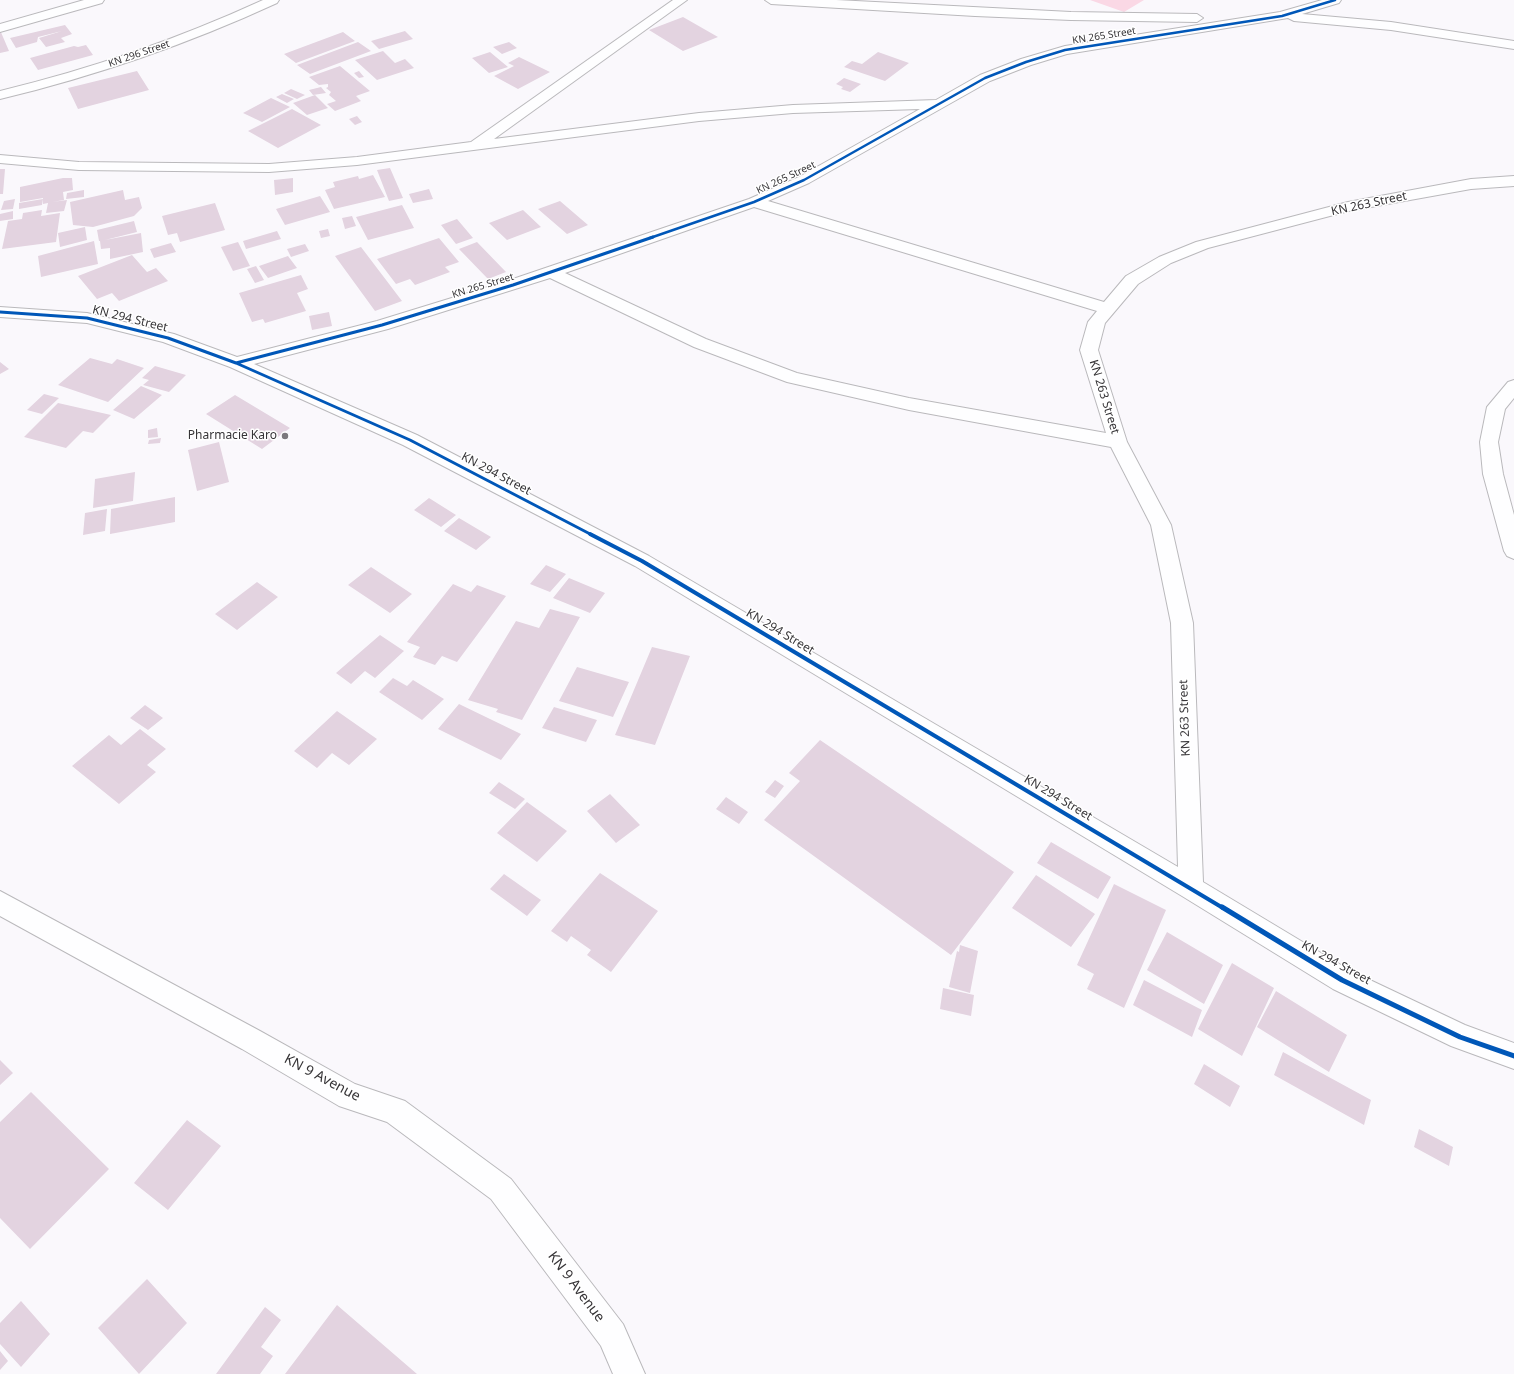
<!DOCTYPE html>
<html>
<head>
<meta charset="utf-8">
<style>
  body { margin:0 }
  canvas { display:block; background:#faf8fc }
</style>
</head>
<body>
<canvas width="1514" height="1374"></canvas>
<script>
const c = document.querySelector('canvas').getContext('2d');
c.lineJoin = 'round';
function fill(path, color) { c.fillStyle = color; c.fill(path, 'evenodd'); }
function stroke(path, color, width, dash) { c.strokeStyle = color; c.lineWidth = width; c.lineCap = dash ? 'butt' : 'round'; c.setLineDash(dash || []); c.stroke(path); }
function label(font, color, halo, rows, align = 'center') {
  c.font = font + ' "Noto Sans",sans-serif'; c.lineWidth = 3; c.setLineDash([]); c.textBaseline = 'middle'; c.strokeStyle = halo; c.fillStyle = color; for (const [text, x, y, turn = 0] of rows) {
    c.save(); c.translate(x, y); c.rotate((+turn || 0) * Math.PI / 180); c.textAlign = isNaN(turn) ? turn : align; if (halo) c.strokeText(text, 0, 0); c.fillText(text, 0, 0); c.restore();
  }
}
fill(new Path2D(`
  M 1090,0 L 1144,0 L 1124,12 Z`), '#fad8e5');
fill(new Path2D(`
  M 683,17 L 718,37 L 683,51 L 649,30 Z
  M 65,25 L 72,34 L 61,38 L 65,42 L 46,47 L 39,38 L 62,31 L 38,37 L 37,42 L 16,48 L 10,38 Z
  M 0,30 L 9,51 L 0,53 Z
  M 405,31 L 413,39 L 379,49 L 371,41 Z
  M 343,32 L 355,41 L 296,63 L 284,54 Z
  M 358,42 L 371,51 L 310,74 L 297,65 Z
  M 509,42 L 517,48 L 502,54 L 493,47 Z
  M 86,45 L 93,55 L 38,70 L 30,58 L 74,46 L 78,47 Z
  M 383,51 L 395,63 L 405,59 L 414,68 L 377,80 L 355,60 Z
  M 490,52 L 508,67 L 489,73 L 472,58 Z
  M 878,52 L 909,63 L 885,81 L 844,67 L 852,61 L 862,64 Z
  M 519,57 L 550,72 L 518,89 L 494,76 L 514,66 L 508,63 Z
  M 340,66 L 370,91 L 356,96 L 361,101 L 335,111 L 327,104 L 336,101 L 329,95 L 331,92 L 326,88 L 328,87 L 328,84 L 319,85 L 309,77 Z
  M 137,71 L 149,90 L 78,109 L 68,88 Z
  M 359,71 L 364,77 L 359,78 L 354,73 Z
  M 844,78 L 861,84 L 850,92 L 841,89 L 843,87 L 836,84 Z
  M 321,87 L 326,93 L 313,95 L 309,90 Z
  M 291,89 L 305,95 L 297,99 L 284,93 Z
  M 282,94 L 294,99 L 287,103 L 276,97 Z
  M 315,95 L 328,108 L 307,115 L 293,103 Z
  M 271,98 L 290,107 L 262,122 L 243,113 Z
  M 292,109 L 321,125 L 278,148 L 248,131 Z
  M 357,116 L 362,122 L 355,125 L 349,119 Z
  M 390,168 L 403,198 L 389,201 L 377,170 Z
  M 0,169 L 5,169 L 3,194 L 0,194 Z
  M 373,175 L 385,197 L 334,209 L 325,190 L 335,187 L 333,182 L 358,176 L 359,179 Z
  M 63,178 L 72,178 L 73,190 L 63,192 L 64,200 L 52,202 L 67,200 L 64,211 L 46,213 L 48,203 L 43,204 L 43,196 L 43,198 L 20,202 L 20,187 Z
  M 293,178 L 293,192 L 275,195 L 274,180 Z
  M 429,189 L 433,199 L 413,203 L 409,194 Z
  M 84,190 L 84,197 L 66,199 L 67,193 Z
  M 123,190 L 125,200 L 139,197 L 142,208 L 134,216 L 93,227 L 73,225 L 70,202 Z
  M 320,196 L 330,212 L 285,225 L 276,209 Z
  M 15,199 L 13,209 L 1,210 L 4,201 Z
  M 43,199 L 42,205 L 19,209 L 19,203 Z
  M 560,201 L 588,225 L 567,234 L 538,209 Z
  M 215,203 L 225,230 L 180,242 L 177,233 L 168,235 L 162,216 Z
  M 402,205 L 414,228 L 368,240 L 356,217 Z
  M 42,210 L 41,216 L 60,213 L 56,242 L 2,249 L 8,221 L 22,219 L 23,213 Z
  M 523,210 L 541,227 L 507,240 L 489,223 Z
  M 13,211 L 13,219 L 0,221 L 0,214 Z
  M 352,216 L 356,226 L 345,229 L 342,218 Z
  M 457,219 L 473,238 L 456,244 L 441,225 Z
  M 134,221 L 137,232 L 105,240 L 141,233 L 143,252 L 110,259 L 110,248 L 101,249 L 100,241 L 99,241 L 97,230 Z
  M 85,227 L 87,240 L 60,247 L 58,233 Z
  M 328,229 L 330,236 L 321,238 L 319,231 Z
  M 277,231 L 281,239 L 246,249 L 243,241 Z
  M 439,238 L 459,262 L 445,267 L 450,272 L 415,285 L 410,279 L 396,284 L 377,259 Z
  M 94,241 L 98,264 L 41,277 L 38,256 Z
  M 238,242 L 250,266 L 233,271 L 221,247 Z
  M 477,242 L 506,272 L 488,279 L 459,249 Z
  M 171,243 L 176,252 L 154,258 L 150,249 Z
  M 305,244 L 309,251 L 291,257 L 287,249 Z
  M 361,247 L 402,301 L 375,311 L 335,256 Z
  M 132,255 L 147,272 L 156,268 L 168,281 L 119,301 L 112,293 L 97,299 L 78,276 Z
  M 288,256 L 297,268 L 268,278 L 259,266 Z
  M 256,266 L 264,280 L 255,283 L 247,269 Z
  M 301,275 L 308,289 L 297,293 L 306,311 L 265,323 L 263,319 L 252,322 L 239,293 Z
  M 329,312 L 332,326 L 312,330 L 309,316 Z
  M 90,358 L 112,364 L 117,359 L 144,368 L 108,402 L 58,385 Z
  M 0,362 L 9,369 L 0,374 Z
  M 155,366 L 186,375 L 169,392 L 143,385 L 149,380 L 142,378 Z
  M 141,386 L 162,395 L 134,419 L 113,410 Z
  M 44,394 L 59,398 L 42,414 L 27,410 Z
  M 235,395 L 290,428 L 262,449 L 206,414 Z
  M 58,403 L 111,415 L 93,433 L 83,431 L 66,448 L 24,437 Z
  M 157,428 L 158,437 L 148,438 L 148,430 Z
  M 161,438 L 160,443 L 148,444 L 149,440 Z
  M 219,442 L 229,482 L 197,491 L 188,450 Z
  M 135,472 L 133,501 L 93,508 L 95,479 Z
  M 175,497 L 175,522 L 110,534 L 111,509 Z
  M 429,498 L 456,515 L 441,527 L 414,510 Z
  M 107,509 L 105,531 L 83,535 L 85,513 Z
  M 459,518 L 491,537 L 476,550 L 444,531 Z
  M 546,565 L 566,574 L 550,592 L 530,584 Z
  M 371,567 L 412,594 L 390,613 L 348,585 Z
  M 569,578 L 605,593 L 590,613 L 553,598 Z
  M 257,582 L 278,597 L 237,630 L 215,614 Z
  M 453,584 L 471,592 L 477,585 L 506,596 L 457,662 L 442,656 L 435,665 L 413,657 L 420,647 L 407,642 Z
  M 550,609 L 580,617 L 522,720 L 496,712 L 498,709 L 468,700 L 516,621 L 539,628 Z
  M 380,635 L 404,651 L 375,678 L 365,671 L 351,684 L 336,673 Z
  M 652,647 L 690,656 L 655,745 L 615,735 Z
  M 577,667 L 629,682 L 613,717 L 559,701 Z
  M 393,678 L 407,686 L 413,680 L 444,699 L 422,720 L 379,692 Z
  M 459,704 L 521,734 L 501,760 L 438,729 Z
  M 145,705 L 163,718 L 148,730 L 130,718 Z
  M 554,707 L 597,720 L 586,742 L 542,728 Z
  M 337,711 L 377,739 L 349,765 L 332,753 L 317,768 L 294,751 Z
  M 140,729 L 166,749 L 147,765 L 156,772 L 119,804 L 72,766 L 109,735 L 121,745 Z
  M 820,740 L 1014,872 L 951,955 L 764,820 L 800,781 L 789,773 Z
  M 775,780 L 784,786 L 775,798 L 765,792 Z
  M 499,782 L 525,799 L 515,809 L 489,793 Z
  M 610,794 L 640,825 L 616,843 L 587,811 Z
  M 726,797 L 748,812 L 739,824 L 716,809 Z
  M 527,802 L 567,831 L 537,862 L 497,833 Z
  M 1051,842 L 1111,877 L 1098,899 L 1037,863 Z
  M 600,873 L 658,911 L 611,972 L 587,955 L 591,950 L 571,936 L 567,942 L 551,931 Z
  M 504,874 L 541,900 L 527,916 L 490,889 Z
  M 1036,875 L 1095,914 L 1071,947 L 1012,908 Z
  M 1114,884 L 1166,910 L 1124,1008 L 1087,989 L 1094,974 L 1077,965 Z
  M 1167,932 L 1223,965 L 1204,1004 L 1147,970 Z
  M 960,945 L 978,951 L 970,993 L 949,987 L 957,951 L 959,952 Z
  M 1232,963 L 1274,988 L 1242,1056 L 1198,1029 Z
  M 1144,980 L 1202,1010 L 1192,1037 L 1133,1005 Z
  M 943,988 L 974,995 L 971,1016 L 940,1009 Z
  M 1276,991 L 1347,1035 L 1329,1072 L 1257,1027 Z
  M 1283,1052 L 1371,1100 L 1364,1125 L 1274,1075 Z
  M 0,1060 L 13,1073 L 0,1085 Z
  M 1204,1064 L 1240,1086 L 1230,1107 L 1194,1084 Z
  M 31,1092 L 109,1169 L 30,1249 L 0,1218 L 0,1122 Z
  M 187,1120 L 221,1146 L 168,1210 L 134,1183 Z
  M 1419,1129 L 1453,1147 L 1449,1166 L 1414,1147 Z
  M 147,1279 L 187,1323 L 139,1374 L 98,1328 Z
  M 21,1301 L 50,1334 L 21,1367 L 0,1344 L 0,1323 Z
  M 337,1305 L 417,1374 L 285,1374 Z
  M 265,1307 L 281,1320 L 261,1347 L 273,1356 L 260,1374 L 216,1374 Z
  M 0,1351 L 8,1361 L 0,1370 Z`), '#e3d3e0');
const street = new Path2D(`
  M 84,0 L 104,0 L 102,3 L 0,32 L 0,24 Z
  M 263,0 L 279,0 L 277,3 C 188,44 96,76 0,99 L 0,91 C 91,69 178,39 263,0 Z
  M 673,0 L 687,0 L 494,139 L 699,113 L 793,105 L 936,100 L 980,75 L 1021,59 L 1065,46 L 1280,12 L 1322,0 L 1341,0 L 1339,3 L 1302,14 L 1391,22 L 1514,41 L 1514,49 L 1391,30 L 1294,21 L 1288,18 L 1067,54 L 1031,65 L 990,81 L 809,183 L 768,201 L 1104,302 L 1126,276 L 1159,257 L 1196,242 L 1348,202 L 1471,179 L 1514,176 L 1514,186 L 1471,189 L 1349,211 L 1208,248 L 1171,263 L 1138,284 L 1105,323 L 1098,350 L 1127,442 L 1171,525 L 1193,623 L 1203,882 L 1351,971 L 1465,1025 L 1514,1043 L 1514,1069 L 1451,1046 L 1333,989 L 1182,896 L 635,566 L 403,445 L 230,367 L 163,342 L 87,323 L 0,317 L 0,307 L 87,313 L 174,334 L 237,357 L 377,321 L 507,281 L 749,199 L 799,177 L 920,109 L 793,113 L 699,121 L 357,165 L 269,172 L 79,170 L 0,163 L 0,155 L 79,162 L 269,164 L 357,157 L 471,142 ZM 754,207 L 1097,311 L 1088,322 L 1080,350 L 1106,433 L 909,398 L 797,373 L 706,339 L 565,273 ZM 550,278 L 694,347 L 787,382 L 909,410 L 1111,447 L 1151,525 L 1171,623 L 1178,867 L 649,556 L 417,435 L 254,364 L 388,329 Z
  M 765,0 L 836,0 L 1071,12 L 1197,14 L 1203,18 L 1197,22 L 1071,20 L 975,16 L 771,4 Z
  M 1514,380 L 1514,398 L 1505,409 L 1498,442 L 1503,474 L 1514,515 L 1514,559 L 1507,556 L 1504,551 L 1483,474 L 1480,442 L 1487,407 L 1508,382 Z
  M 0,891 L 260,1031 L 355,1084 L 405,1101 L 511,1179 L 623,1324 L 645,1374 L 613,1374 L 601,1346 L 491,1199 L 387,1122 L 339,1106 L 242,1049 L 0,916 Z`);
stroke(street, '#bab9bc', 2);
fill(street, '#fefeff');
stroke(new Path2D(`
  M 650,238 L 754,202 L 804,180 L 985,78 L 1026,62 L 1065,50 L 1282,16 L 1335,0`), '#0057b8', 2.5);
stroke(new Path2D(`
  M 0,312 L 87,318 L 168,338 L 236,363 L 410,440 L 592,535
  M 236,363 L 382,325 L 513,285 L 653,237`), '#0057b8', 3);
stroke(new Path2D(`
  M 590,534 L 642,561 L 1223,908`), '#0057b8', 4);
stroke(new Path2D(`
  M 1222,907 L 1342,980 L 1460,1037 L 1514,1056`), '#0057b8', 5);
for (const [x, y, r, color] of [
  [285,436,4,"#7b797c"]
]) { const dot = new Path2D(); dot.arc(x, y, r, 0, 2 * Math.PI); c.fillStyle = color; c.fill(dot); stroke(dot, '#fff', 1.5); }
label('10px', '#363437', '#fff', [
  ["KN 265 Street",1104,36,-9],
  ["KN 296 Street",139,54,-19],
  ["KN 265 Street",786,178,-25],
  ["KN 265 Street",483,286,-17]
]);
label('12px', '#363437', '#fff', [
  ["KN 263 Street",1369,204,-12],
  ["KN 294 Street",130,319,14],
  ["KN 263 Street",1104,397,73],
  ["KN 294 Street",496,474,28],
  ["KN 294 Street",780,632,31],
  ["KN 263 Street",1185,718,-92],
  ["KN 294 Street",1058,798,31],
  ["KN 294 Street",1336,963,29]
]);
label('12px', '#363437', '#fff', [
  ["Pharmacie Karo",277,436]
], 'right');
label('14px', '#363437', '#fff', [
  ["KN 9 Avenue",322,1078,28],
  ["KN 9 Avenue",576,1287,53]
]);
</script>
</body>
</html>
